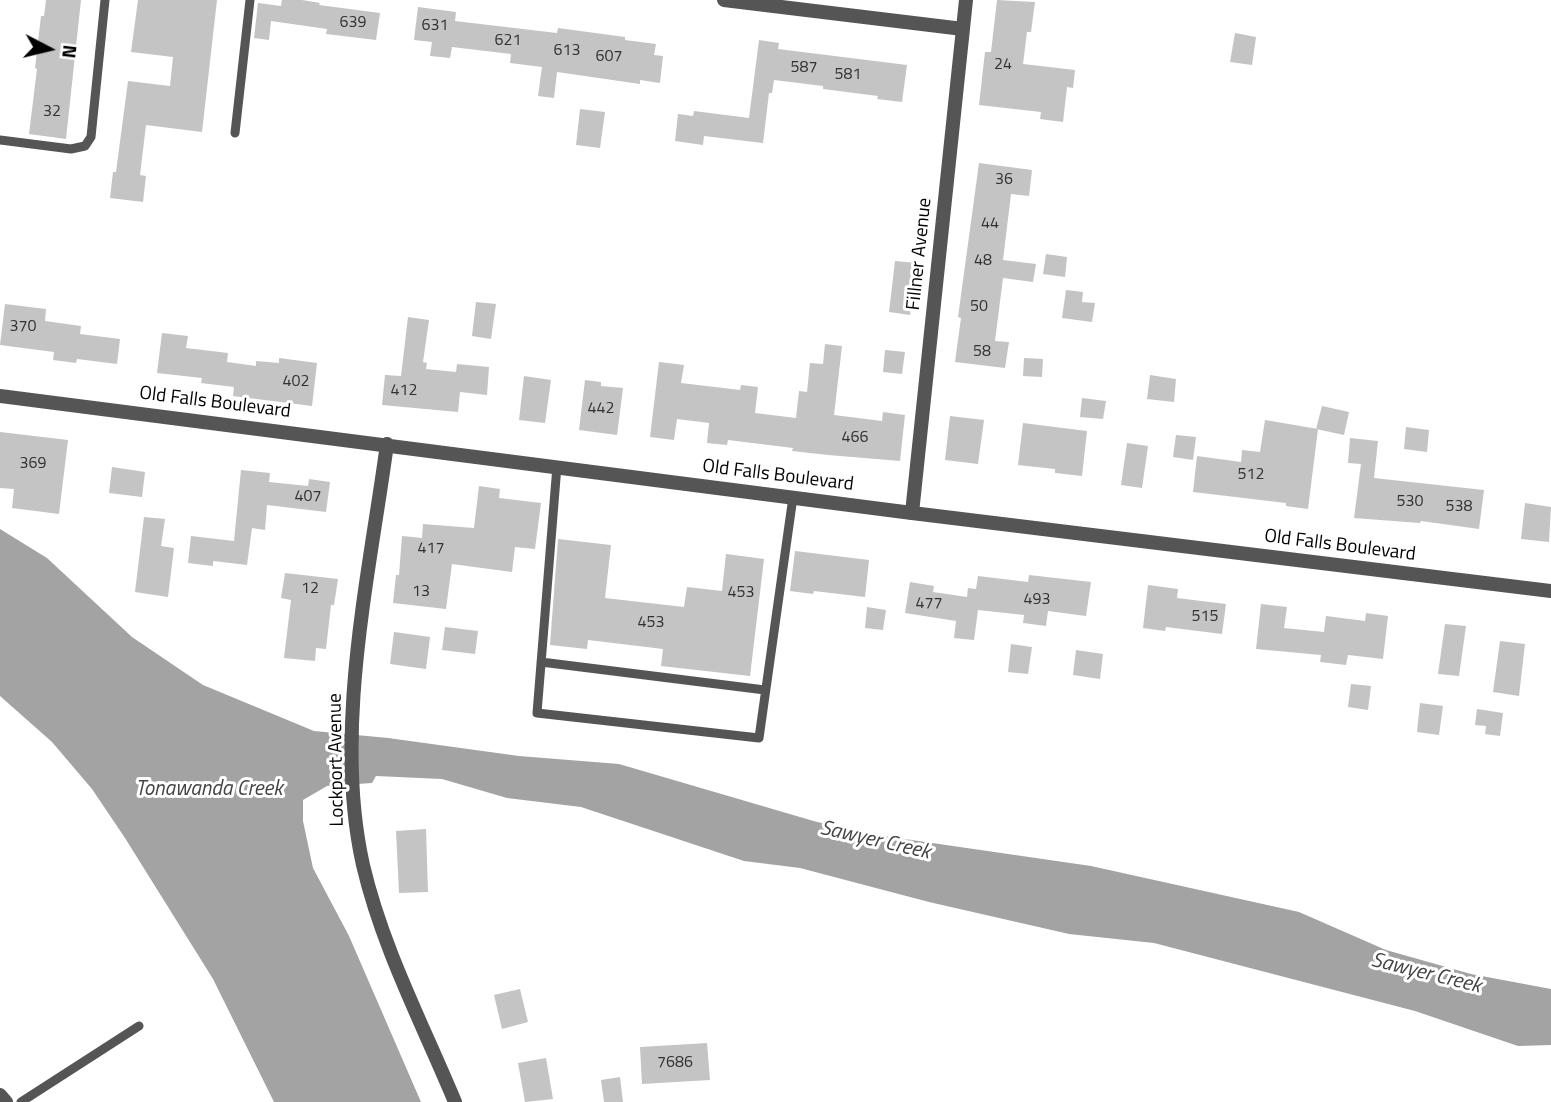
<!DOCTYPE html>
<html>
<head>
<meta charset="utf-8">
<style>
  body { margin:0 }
  #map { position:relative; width:1551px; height:1102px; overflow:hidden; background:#fff; font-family:"Titillium Web",sans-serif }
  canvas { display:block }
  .north { position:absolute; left:14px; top:14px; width:70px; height:70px; -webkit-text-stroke:5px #fff; paint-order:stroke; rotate:97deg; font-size:19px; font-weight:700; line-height:28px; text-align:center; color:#000 }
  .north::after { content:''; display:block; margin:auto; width:24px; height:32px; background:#000; clip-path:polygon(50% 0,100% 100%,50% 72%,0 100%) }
</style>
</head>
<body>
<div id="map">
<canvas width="1551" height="1102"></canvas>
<div class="north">N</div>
</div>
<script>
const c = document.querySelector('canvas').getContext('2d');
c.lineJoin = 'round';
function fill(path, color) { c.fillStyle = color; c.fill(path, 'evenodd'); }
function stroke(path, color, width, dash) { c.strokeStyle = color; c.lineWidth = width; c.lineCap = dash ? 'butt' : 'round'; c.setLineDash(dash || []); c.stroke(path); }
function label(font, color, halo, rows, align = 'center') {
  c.font = font + ' "Titillium Web",sans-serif'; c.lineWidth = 6; c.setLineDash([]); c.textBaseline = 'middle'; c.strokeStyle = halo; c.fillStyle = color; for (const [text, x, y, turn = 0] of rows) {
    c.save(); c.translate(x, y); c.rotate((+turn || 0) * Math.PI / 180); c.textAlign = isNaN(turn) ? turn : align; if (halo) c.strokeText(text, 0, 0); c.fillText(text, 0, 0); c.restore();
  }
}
fill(new Path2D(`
  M 0,529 L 47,558 L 132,637 L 203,685 L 314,731 L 388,738 L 519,756 L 619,764 L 817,822 L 877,835 L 1091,866 L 1299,912 L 1386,950 L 1471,974 L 1551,989 L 1551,1045 L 1518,1046 L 1415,1011 L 1154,943 L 1069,934 L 929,902 L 800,868 L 744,861 L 581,807 L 507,798 L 442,779 L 376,776 L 372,783 L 327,786 L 303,800 L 303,821 L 313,868 L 349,936 L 421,1102 L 274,1102 L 213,979 L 125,838 L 92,789 L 52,742 L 0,696 Z`), '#a3a3a3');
fill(new Path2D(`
  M 46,0 L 81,0 L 66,139 L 29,134 L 37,69 L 35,68 L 41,16 L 44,16 Z
  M 138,0 L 217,0 L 202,132 L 146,125 L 140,175 L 146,176 L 143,202 L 110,198 L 113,172 L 116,172 L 128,81 L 170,86 L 173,57 L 131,52 Z
  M 282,0 L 302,0 L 320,3 L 319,5 L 380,13 L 376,40 L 326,34 L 327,29 L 271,21 L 269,40 L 254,38 L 258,3 L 281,6 Z
  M 997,0 L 1035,2 L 1031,32 L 1027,32 L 1023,64 L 1075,70 L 1073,88 L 1067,87 L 1063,122 L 1040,119 L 1041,112 L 979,105 L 985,52 L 991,52 Z
  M 418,7 L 456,12 L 455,21 L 557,33 L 558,28 L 625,37 L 625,40 L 656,44 L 654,55 L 663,56 L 660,83 L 640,80 L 640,84 L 557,72 L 554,98 L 538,96 L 542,67 L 510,63 L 511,54 L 452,47 L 450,58 L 430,56 L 432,42 L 414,40 Z
  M 1235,33 L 1256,37 L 1252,65 L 1230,62 Z
  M 759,40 L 779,43 L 778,49 L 907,65 L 902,102 L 877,99 L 878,96 L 823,89 L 823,86 L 774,80 L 772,93 L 769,93 L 763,143 L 704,136 L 703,145 L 675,141 L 678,114 L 693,116 L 694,111 L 749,118 Z
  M 580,109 L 605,112 L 600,148 L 576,145 Z
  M 979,163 L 1032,170 L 1029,196 L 1011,194 L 1003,260 L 1036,264 L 1033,282 L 1003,278 L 995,341 L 1009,342 L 1005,368 L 955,362 L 961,318 L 958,317 Z
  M 1046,254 L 1067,257 L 1065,277 L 1043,274 Z
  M 895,261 L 917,263 L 910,315 L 889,312 Z
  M 1066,290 L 1083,292 L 1082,302 L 1095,303 L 1092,322 L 1062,318 Z
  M 476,302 L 496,304 L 491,339 L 472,336 Z
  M 5,304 L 46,309 L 45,321 L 81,326 L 80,334 L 120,339 L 117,364 L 77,359 L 76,363 L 53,360 L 54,352 L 0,345 Z
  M 408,317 L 429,320 L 423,362 L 427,363 L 426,369 L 456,372 L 457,364 L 489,367 L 487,395 L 460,392 L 458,412 L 382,405 L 385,375 L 401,376 Z
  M 162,333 L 188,336 L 186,348 L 228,353 L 227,362 L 256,366 L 256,361 L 279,363 L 279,358 L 317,363 L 312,406 L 233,396 L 234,387 L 201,383 L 202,378 L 157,373 Z
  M 825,344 L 842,346 L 834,415 L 882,421 L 883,412 L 905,415 L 900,461 L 828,455 L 792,451 L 793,448 L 728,440 L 727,445 L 707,443 L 709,423 L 677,419 L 674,440 L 650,437 L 659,362 L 684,365 L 681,383 L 740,390 L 741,385 L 758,387 L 755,413 L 796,418 L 799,391 L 807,392 L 810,363 L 823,364 Z
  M 885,350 L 905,352 L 902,374 L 883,372 Z
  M 1024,358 L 1043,359 L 1042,377 L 1023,376 Z
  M 1150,375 L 1176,379 L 1174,402 L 1147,399 Z
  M 524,376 L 551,380 L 545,423 L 519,420 Z
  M 585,380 L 601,382 L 601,386 L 623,388 L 617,435 L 579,430 Z
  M 1082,398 L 1106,401 L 1103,419 L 1080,417 Z
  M 1322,406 L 1349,412 L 1344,435 L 1316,429 Z
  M 950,416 L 984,420 L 978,464 L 945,460 Z
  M 1265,420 L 1318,429 L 1308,509 L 1286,506 L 1286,503 L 1193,492 L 1197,456 L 1241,462 L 1242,450 L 1260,452 Z
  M 1023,423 L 1087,431 L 1082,476 L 1055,473 L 1055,469 L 1018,465 Z
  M 1406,427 L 1429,430 L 1427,452 L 1404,449 Z
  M 0,432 L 68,440 L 59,514 L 12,508 L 14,489 L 0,488 Z
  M 1176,435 L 1196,437 L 1193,460 L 1173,457 Z
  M 1350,438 L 1378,441 L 1374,478 L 1484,490 L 1479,529 L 1421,521 L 1420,523 L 1354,518 L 1361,464 L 1348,463 Z
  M 1127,443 L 1148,446 L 1142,488 L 1121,485 Z
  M 112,467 L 145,472 L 142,497 L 109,493 Z
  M 241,470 L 270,473 L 269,482 L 308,486 L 309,479 L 330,482 L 326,512 L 267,505 L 265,530 L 252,528 L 247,565 L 213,561 L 213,566 L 188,563 L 191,536 L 234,541 Z
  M 479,486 L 500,489 L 499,498 L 541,503 L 535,549 L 515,547 L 512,572 L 452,564 L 446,609 L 393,603 L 396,575 L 399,575 L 402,536 L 422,538 L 423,524 L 474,528 Z
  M 1525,503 L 1551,507 L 1549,542 L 1521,539 Z
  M 144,517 L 165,519 L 161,546 L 174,548 L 168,597 L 135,592 Z
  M 558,539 L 611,545 L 605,598 L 684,607 L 687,587 L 722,591 L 726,554 L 764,559 L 750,676 L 661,666 L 663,649 L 588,640 L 587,649 L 550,645 Z
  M 795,551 L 869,560 L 865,597 L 814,591 L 813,594 L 790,591 Z
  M 285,573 L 338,579 L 334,605 L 331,605 L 326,649 L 316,648 L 315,661 L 284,658 L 291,600 L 281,598 Z
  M 1029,575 L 1091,582 L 1086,616 L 1048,611 L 1046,626 L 1023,623 L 1024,615 L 978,610 L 974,640 L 954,638 L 956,621 L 905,613 L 910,582 L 934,586 L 933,592 L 967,597 L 968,588 L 976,589 L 978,576 L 1028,582 Z
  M 1148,585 L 1178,589 L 1177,598 L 1226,604 L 1222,634 L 1166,627 L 1165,631 L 1143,628 Z
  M 1261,604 L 1287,607 L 1284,628 L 1324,632 L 1326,616 L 1365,621 L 1366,613 L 1388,616 L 1383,659 L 1348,655 L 1346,665 L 1320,662 L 1321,655 L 1256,649 Z
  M 867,607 L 886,610 L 883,630 L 865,628 Z
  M 1445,624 L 1466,626 L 1459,676 L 1438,674 Z
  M 445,627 L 478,631 L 475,654 L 442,650 Z
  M 394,632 L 430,637 L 426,669 L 390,664 Z
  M 1500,641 L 1525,644 L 1519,696 L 1493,692 Z
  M 1011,644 L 1032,647 L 1028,674 L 1008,672 Z
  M 1076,650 L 1103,654 L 1100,679 L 1073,675 Z
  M 1351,684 L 1371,686 L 1368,710 L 1348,707 Z
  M 1420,703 L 1443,706 L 1439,735 L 1417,732 Z
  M 1477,709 L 1503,713 L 1500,736 L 1485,734 L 1486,726 L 1475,725 Z
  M 426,829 L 428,892 L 399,893 L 396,831 Z
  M 520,989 L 528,1022 L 502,1029 L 494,995 Z
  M 707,1043 L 710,1080 L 642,1084 L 640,1047 Z
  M 546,1058 L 553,1099 L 525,1102 L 518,1063 Z
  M 620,1077 L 623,1102 L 604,1102 L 601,1080 Z`), '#c4c4c4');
stroke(new Path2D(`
  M 235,133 L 250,0
  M 0,140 L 71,149 L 85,146 L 91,137 L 105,0
  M 557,466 L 537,713 L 759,738 L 793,497
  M 541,662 L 765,690
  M 21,1102 L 139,1026`), '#555', 9);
stroke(new Path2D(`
  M 724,0 L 963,29
  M 912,513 L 966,0
  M 0,1095 L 6,1102`), '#555', 14);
stroke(new Path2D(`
  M 0,396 L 912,513 L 1551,591
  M 387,444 C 369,577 333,732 363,865 C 382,947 423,1025 455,1102`), '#555', 14);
label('16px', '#313131', null, [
  ["639",353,23],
  ["631",435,26],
  ["621",508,41],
  ["613",567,51],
  ["607",609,57],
  ["24",1003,65],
  ["587",804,68],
  ["581",848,75],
  ["32",52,112],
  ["36",1004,180],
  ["44",990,224],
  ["48",983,261],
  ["50",979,307],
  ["370",23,327],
  ["58",982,352],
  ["402",296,382],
  ["412",404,391],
  ["442",601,409],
  ["466",855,438],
  ["369",33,464],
  ["512",1251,475],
  ["407",308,497],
  ["530",1410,502],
  ["538",1459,507],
  ["417",431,549],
  ["12",310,589],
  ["13",421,592],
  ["453",741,593],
  ["493",1037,600],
  ["477",929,604],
  ["515",1205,617],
  ["453",651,623],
  ["7686",675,1063]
]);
label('19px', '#000', '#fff', [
  ["Fillner Avenue",920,254,-84],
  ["Old Falls Boulevard",215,403,7],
  ["Old Falls Boulevard",778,476,7],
  ["Old Falls Boulevard",1340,546,7],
  ["Lockport Avenue",337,760,-91]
]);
label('italic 21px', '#444', '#fff', [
  ["Tonawanda Creek",209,790],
  ["Sawyer Creek",875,841,13],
  ["Sawyer Creek",1426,974,14]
]);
</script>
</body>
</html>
